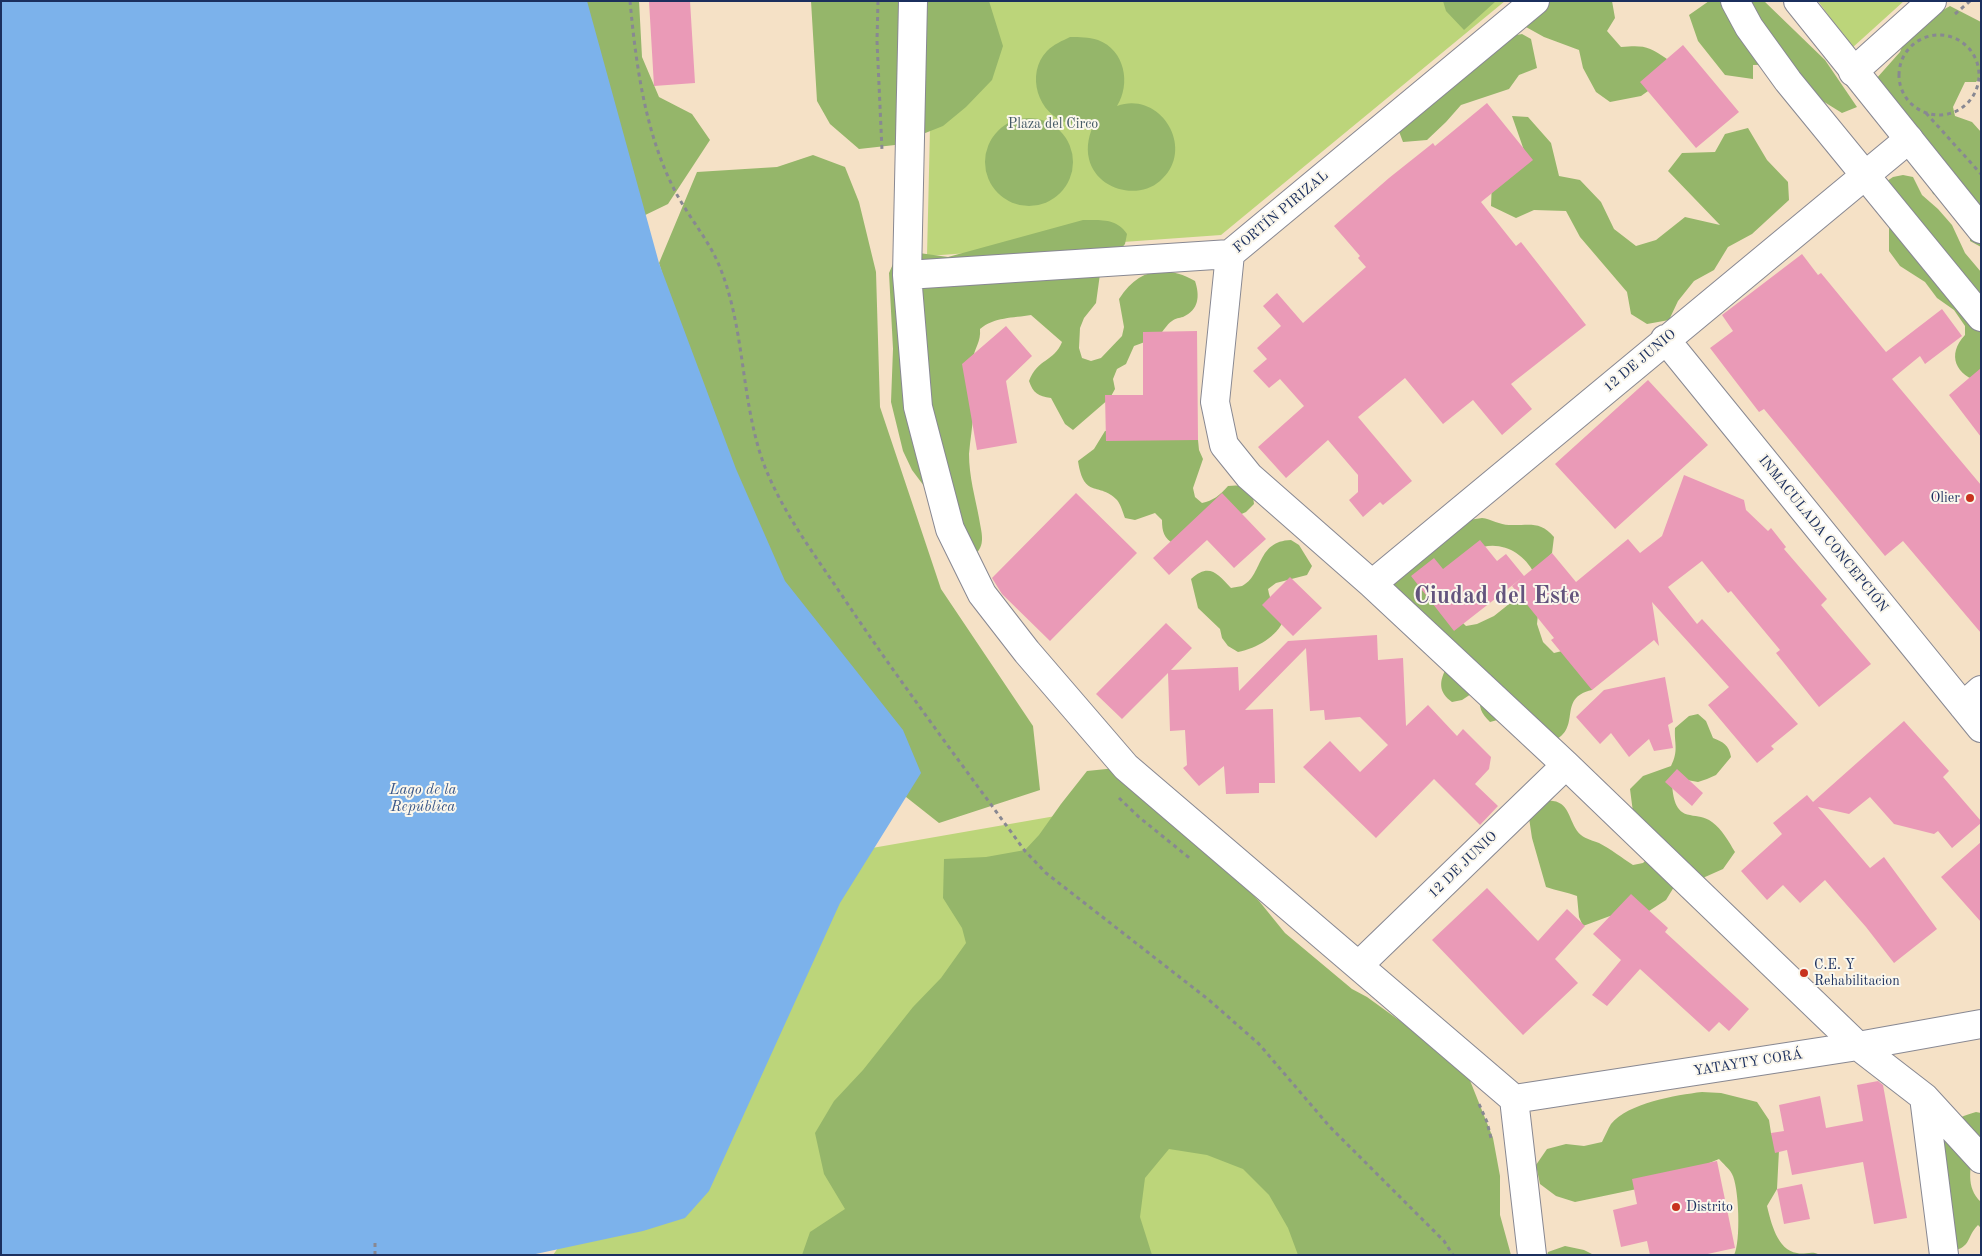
<!DOCTYPE html>
<html>
<head>
<meta charset="utf-8">
<style>
  body { margin:0 }
  #map { position:relative; width:1982px; height:1256px; overflow:hidden; background:#f5e1c6; font-family:"Old Standard TT",serif }
  canvas { display:block }
  .frame { position:absolute; inset:0; border:2px solid #1b2f5e; pointer-events:none }
</style>
</head>
<body>
<div id="map">
<canvas width="1982" height="1256"></canvas>
<div class="frame"></div>
</div>
<script>
const c = document.querySelector('canvas').getContext('2d');
c.lineJoin = 'round';
function fill(path, color) { c.fillStyle = color; c.fill(path, 'evenodd'); }
function stroke(path, color, width, dash) { c.strokeStyle = color; c.lineWidth = width; c.lineCap = dash ? 'butt' : 'round'; c.setLineDash(dash || []); c.stroke(path); }
function label(font, color, halo, rows, align = 'center') {
  c.font = font + ' "Old Standard TT",serif'; c.lineWidth = 4; c.setLineDash([]); c.textBaseline = 'middle'; c.strokeStyle = halo; c.fillStyle = color; for (const [text, x, y, turn = 0] of rows) {
    c.save(); c.translate(x, y); c.rotate((+turn || 0) * Math.PI / 180); c.textAlign = isNaN(turn) ? turn : align; if (halo) c.strokeText(text, 0, 0); c.fillText(text, 0, 0); c.restore();
  }
}
fill(new Path2D(`
  M 933,1 L 1505,1 L 1221,235 L 927,256 Z
  M 1818,1 L 1904,1 L 1852,48 Z
  M 1090,810 L 1464,1255 L 553,1255 L 832,855 Z`), '#bcd57a');
fill(new Path2D(`
  M 574,1 L 639,1 L 642,57 L 659,97 L 692,114 L 710,140 L 668,204 L 637,219 Z
  M 811,1 L 989,1 L 1003,46 L 992,80 L 966,107 L 943,126 L 895,145 L 859,149 L 830,124 L 817,101 Z
  M 1443,1 L 1496,1 L 1464,30 L 1446,11 Z
  M 1529,1 L 1612,1 L 1615,18 L 1607,31 L 1621,47 C 1643,45 1649,46 1667,59 L 1658,84 L 1641,96 L 1610,102 L 1596,92 L 1583,68 L 1579,50 L 1544,37 L 1526,27 Z
  M 1709,1 L 1764,1 L 1825,60 L 1857,107 L 1842,113 L 1813,95 L 1789,64 L 1753,65 L 1753,79 L 1725,75 L 1698,41 L 1689,15 Z
  M 1950,6 L 1981,22 L 1981,76 L 1976,82 L 1965,82 L 1953,107 L 1955,116 L 1972,122 L 1981,132 L 1981,247 L 1970,241 L 1970,232 L 1950,201 L 1933,194 L 1925,172 L 1876,79 L 1900,52 L 1913,18 L 1934,15 Z
  M 1522,34 L 1531,39 L 1537,68 L 1519,75 L 1509,89 L 1461,105 L 1446,122 L 1427,140 L 1403,142 L 1390,108 L 1470,44 Z
  M 1070,37 C 1080,37 1088,37 1098,40 C 1125,50 1131,84 1117,106 C 1161,90 1197,150 1160,181 C 1137,201 1096,189 1089,159 C 1086,146 1089,134 1095,122 C 1086,124 1078,125 1068,123 C 1038,115 1025,74 1047,51 C 1054,44 1062,41 1070,37 Z
  M 1512,116 L 1528,117 L 1551,143 L 1559,176 L 1580,180 L 1601,202 L 1614,229 L 1636,246 L 1656,240 L 1685,217 L 1720,225 L 1668,171 L 1682,153 L 1715,152 L 1725,134 L 1748,128 L 1767,160 L 1788,182 L 1789,200 L 1752,234 L 1728,247 L 1714,270 L 1694,281 L 1678,301 L 1669,320 L 1647,324 L 1631,314 L 1627,292 L 1580,237 L 1566,211 L 1534,210 L 1516,218 L 1491,206 L 1492,181 L 1526,156 Z
  M985 162a44 44 0 1 1 88 0a44 44 0 1 1-88 0Z
  M 813,155 L 845,167 L 859,202 L 876,272 L 880,407 L 941,589 L 1033,726 L 1040,790 L 939,823 L 797,711 L 659,263 L 697,172 L 777,167 Z
  M 1903,175 L 1913,177 L 1922,195 L 1938,209 L 1952,225 L 1965,253 L 1981,272 L 1981,382 C 1956,376 1946,355 1965,335 L 1965,326 L 1954,310 L 1937,298 L 1925,282 L 1900,266 L 1889,251 L 1889,221 L 1884,183 L 1893,177 Z
  M 1083,220 C 1100,220 1117,218 1127,234 L 1125,244 L 1100,274 L 1096,303 L 1084,318 L 1080,328 L 1079,348 L 1082,358 L 1091,361 L 1101,358 L 1122,336 L 1124,327 L 1119,299 C 1138,269 1165,264 1195,281 C 1200,296 1199,310 1183,317 C 1179,318 1176,318 1172,321 C 1166,325 1164,331 1159,335 C 1151,340 1142,343 1134,346 L 1126,364 L 1117,369 L 1113,379 L 1115,389 L 1110,398 L 1073,430 L 1065,424 L 1051,398 C 1038,396 1033,393 1029,381 C 1038,358 1054,362 1062,342 L 1031,315 C 1013,318 994,317 980,329 C 981,342 975,347 973,358 C 970,375 973,395 973,412 C 973,426 970,440 969,454 C 969,476 975,497 979,518 C 982,536 987,547 970,559 L 924,486 L 912,470 L 903,451 L 891,402 L 893,349 L 889,273 L 893,264 L 900,258 L 919,253 L 948,257 Z
  M 1115,430 L 1190,436 L 1198,440 L 1199,450 L 1203,459 L 1193,488 L 1195,497 L 1202,503 C 1213,501 1220,495 1228,486 C 1244,484 1253,487 1254,504 L 1246,512 L 1174,544 C 1164,538 1162,532 1162,520 L 1155,513 L 1135,520 L 1125,518 C 1123,513 1121,505 1117,500 C 1099,481 1084,500 1078,461 L 1094,449 L 1105,431 Z
  M 1482,518 C 1491,519 1500,525 1509,525 C 1528,526 1540,520 1554,537 L 1552,553 L 1534,573 C 1524,554 1504,542 1483,547 L 1459,619 L 1466,626 L 1477,624 L 1494,616 L 1509,604 L 1528,599 L 1538,614 L 1537,624 L 1543,642 L 1554,653 L 1574,648 L 1594,680 L 1592,690 C 1556,698 1583,728 1553,741 L 1520,714 L 1490,722 C 1481,713 1478,707 1481,695 L 1471,694 L 1462,700 L 1452,702 C 1438,692 1439,681 1447,667 L 1389,584 L 1462,521 Z
  M 1291,540 L 1299,545 L 1312,566 L 1307,575 L 1276,583 L 1268,589 C 1270,602 1276,609 1284,619 C 1277,637 1257,648 1238,652 L 1228,646 L 1222,638 L 1220,629 L 1198,608 L 1191,579 C 1209,563 1217,573 1231,588 C 1234,587 1239,587 1242,586 C 1263,576 1256,541 1291,540 Z
  M 1698,714 L 1706,721 L 1713,738 C 1723,742 1729,745 1731,757 L 1716,775 L 1707,779 L 1698,782 L 1687,780 L 1672,784 C 1673,797 1675,813 1690,815 C 1698,817 1704,816 1712,822 C 1722,829 1729,842 1735,852 L 1723,869 L 1705,877 L 1698,883 L 1677,882 L 1666,900 L 1649,911 L 1610,916 L 1583,926 L 1579,917 L 1577,896 C 1567,892 1557,891 1546,887 L 1532,838 L 1529,818 C 1536,810 1540,799 1553,801 C 1571,803 1569,825 1581,835 C 1586,839 1594,841 1599,843 C 1611,849 1622,858 1633,865 L 1643,863 L 1649,857 L 1634,820 L 1630,789 L 1643,776 L 1671,766 C 1679,750 1674,744 1675,728 L 1689,716 Z
  M 1126,767 L 1259,901 L 1285,933 L 1352,989 L 1367,997 L 1465,1068 L 1493,1138 L 1500,1176 L 1500,1215 L 1511,1255 L 1298,1255 L 1288,1228 L 1269,1195 L 1243,1169 L 1207,1155 L 1169,1149 L 1145,1178 L 1140,1217 L 1152,1255 L 802,1255 L 810,1232 L 845,1209 L 824,1174 L 815,1133 L 834,1101 L 863,1070 L 913,1007 L 941,978 L 966,943 L 962,928 L 943,898 L 944,859 L 986,857 L 1025,850 L 1039,835 L 1061,804 L 1087,771 Z
  M 1702,1092 L 1721,1093 L 1757,1102 L 1769,1120 L 1771,1133 L 1779,1150 L 1777,1189 L 1767,1206 C 1771,1222 1777,1250 1797,1253 C 1805,1255 1812,1250 1820,1255 L 1734,1255 C 1741,1243 1739,1186 1732,1174 C 1729,1168 1723,1164 1719,1159 L 1656,1185 L 1575,1202 L 1556,1196 L 1540,1184 L 1536,1165 L 1547,1149 L 1566,1144 L 1584,1146 L 1602,1142 C 1605,1136 1608,1129 1611,1124 C 1628,1103 1676,1095 1702,1092 Z
  M 1976,1112 L 1981,1113 L 1981,1141 L 1973,1149 C 1971,1168 1965,1187 1981,1202 L 1981,1228 L 1978,1225 C 1966,1237 1972,1247 1952,1251 L 1942,1142 C 1947,1122 1958,1117 1976,1112 Z
  M 1565,1246 L 1584,1250 L 1594,1255 L 1547,1255 L 1548,1252 Z`), '#95b66a');
fill(new Path2D(`
  M 1,1 L 587,1 L 659,263 L 736,469 L 785,581 L 903,730 L 921,773 L 840,903 L 709,1191 L 685,1218 L 643,1231 L 531,1255 L 1,1255 Z`), '#7cb2eb');
fill(new Path2D(`
  M 649,1 L 690,1 L 695,83 L 654,86 Z
  M 1683,45 L 1739,112 L 1696,148 L 1640,82 Z
  M 1487,103 L 1533,160 L 1481,202 L 1516,246 L 1521,242 L 1586,325 L 1511,384 L 1532,409 L 1502,435 L 1473,400 L 1443,424 L 1405,378 L 1358,417 L 1412,481 L 1383,505 L 1380,502 L 1363,517 L 1349,500 L 1358,492 L 1358,475 L 1328,440 L 1286,478 L 1258,447 L 1304,406 L 1280,379 L 1269,388 L 1253,371 L 1267,359 L 1257,348 L 1281,326 L 1263,306 L 1277,293 L 1303,323 L 1366,267 L 1358,258 L 1360,256 L 1334,226 L 1389,178 L 1433,143 L 1435,146 Z
  M 1802,254 L 1818,275 L 1821,273 L 1886,352 L 1942,309 L 1962,336 L 1925,364 L 1920,356 L 1892,379 L 1981,485 L 1981,633 L 1903,541 L 1885,556 L 1764,409 L 1759,412 L 1710,348 L 1733,331 L 1722,315 Z
  M 1006,326 L 1032,356 L 1006,381 L 1017,443 L 977,450 L 962,364 Z
  M 1197,331 L 1198,440 L 1106,441 L 1105,395 L 1143,395 L 1143,332 Z
  M 1981,368 L 1981,437 L 1949,395 Z
  M 1648,380 L 1708,445 L 1615,529 L 1555,464 Z
  M 1684,475 L 1744,500 L 1746,510 L 1768,531 L 1771,528 L 1786,547 L 1784,549 L 1827,599 L 1821,605 L 1871,664 L 1819,707 L 1776,653 L 1780,650 L 1731,591 L 1728,593 L 1702,561 L 1668,587 L 1697,624 L 1702,619 L 1798,724 L 1771,746 L 1774,749 L 1757,763 L 1708,705 L 1729,687 L 1652,602 L 1659,646 L 1654,640 L 1592,690 L 1551,640 L 1554,638 L 1512,586 L 1523,577 L 1454,631 L 1411,576 L 1434,558 L 1443,569 L 1480,540 L 1497,561 L 1506,554 L 1524,576 L 1552,553 L 1576,582 L 1628,539 L 1640,553 L 1662,536 Z
  M 1076,493 L 1137,553 L 1050,641 L 1002,594 L 992,578 Z
  M 1222,493 L 1266,539 L 1234,568 L 1207,540 L 1169,575 L 1153,558 Z
  M 1290,577 L 1322,608 L 1293,636 L 1262,605 Z
  M 1166,623 L 1192,648 L 1171,670 L 1238,667 L 1239,691 L 1288,641 L 1377,635 L 1378,660 L 1403,658 L 1406,726 L 1428,705 L 1457,736 L 1463,729 L 1491,757 L 1489,769 L 1475,784 L 1498,806 L 1480,825 L 1434,779 L 1376,838 L 1303,767 L 1330,741 L 1360,772 L 1388,745 L 1360,717 L 1325,720 L 1324,710 L 1310,711 L 1306,648 L 1245,710 L 1273,709 L 1275,783 L 1259,783 L 1259,793 L 1226,794 L 1224,766 L 1199,786 L 1183,768 L 1187,765 L 1185,730 L 1170,731 L 1168,673 L 1122,719 L 1096,694 Z
  M 1665,677 L 1673,722 L 1668,725 L 1673,748 L 1654,751 L 1649,739 L 1629,757 L 1611,733 L 1600,744 L 1576,717 L 1604,690 Z
  M 1904,721 L 1949,771 L 1943,777 L 1981,821 L 1981,823 L 1952,848 L 1938,831 L 1934,834 L 1894,824 L 1870,797 L 1849,814 L 1818,807 L 1870,868 L 1884,857 L 1937,929 L 1894,963 L 1866,927 L 1825,880 L 1800,903 L 1783,885 L 1767,900 L 1741,871 L 1782,834 L 1773,823 L 1807,795 L 1813,802 Z
  M 1677,769 L 1703,793 L 1692,806 L 1665,782 Z
  M 1981,842 L 1981,922 L 1941,877 Z
  M 1487,888 L 1538,941 L 1567,909 L 1585,926 L 1555,959 L 1578,983 L 1523,1035 L 1432,940 Z
  M 1631,894 L 1668,928 L 1665,932 L 1749,1009 L 1729,1031 L 1719,1022 L 1709,1032 L 1640,969 L 1607,1006 L 1592,995 L 1621,960 L 1593,934 Z
  M 1878,1081 L 1883,1085 L 1907,1218 L 1874,1224 L 1863,1162 L 1792,1175 L 1787,1150 L 1775,1153 L 1771,1133 L 1784,1131 L 1779,1105 L 1820,1096 L 1826,1128 L 1863,1121 L 1857,1085 Z
  M 1717,1161 L 1735,1248 L 1703,1255 L 1650,1255 L 1647,1241 L 1621,1247 L 1613,1210 L 1637,1204 L 1632,1179 Z
  M 1802,1184 L 1810,1219 L 1784,1224 L 1777,1189 Z`), '#ea9ab7');
const minor = new Path2D(`
  M 913,1 L 907,275 L 918,407 L 950,529 L 982,594 L 1027,652 L 1126,767 L 1514,1099
  M 1853,72 L 1932,1
  M 1230,254 L 1215,402 L 1224,445 L 1249,476 L 1372,584 L 1566,765 L 1858,1046 L 1924,1097 L 1981,1159
  M 907,275 L 1230,254 L 1535,1
  M 1665,339 L 1981,728
  M 1372,584 L 1909,139
  M 1963,706 L 1981,690
  M 1359,965 L 1566,765
  M 1924,1097 L 1944,1255
  M 1514,1099 L 1858,1046 L 1981,1024
  M 1514,1099 L 1532,1255`);
const major = new Path2D(`
  M 1735,1 L 1749,27 L 1788,81 L 1981,317
  M 1798,1 L 1981,229`);
stroke(minor, '#888892', 30);
stroke(major, '#888892', 30);
stroke(new Path2D(`
  M 630,1 C 636,65 645,133 675,191 C 689,218 710,241 721,270 C 745,331 741,400 763,462 C 781,510 812,551 841,594 C 899,681 963,766 1025,851 L 1046,873 L 1209,1000 L 1259,1044 L 1330,1127 L 1444,1241 L 1453,1255
  M 878,1 L 877,41 L 882,150
  M 1955,14 L 1970,1
  M1899 75a40 40 0 1 1 80 0a40 40 0 1 1-80 0Z
  M 1926,113 L 1981,174
  M 1119,798 L 1140,818 L 1192,860
  M 1479,1104 L 1487,1122 L 1491,1138
  M 375,1255 L 375,1243`), '#888892', 3, [4, 4]);
stroke(minor, '#fff', 28);
stroke(major, '#fff', 28);
for (const [x, y, r, color] of [
  [1970,498,5,"#c8321e"],
  [1804,973,5,"#c8321e"],
  [1676,1207,5,"#c8321e"]
]) { const dot = new Path2D(); dot.arc(x, y, r, 0, 2 * Math.PI); c.fillStyle = color; c.fill(dot); stroke(dot, '#fbf7ec', 2); }
label('14px', '#435865', '#fbf7ec', [
  ["Plaza del Circo",1053,124]
]);
label('14px', '#1b2f5e', '#fbf7ec', [
  ["FORTÍN PIRIZAL",1281,212,-40],
  ["12 DE JUNIO",1640,361,-40],
  ["INMACULADA CONCEPCIÓN",1823,534,51],
  ["12 DE JUNIO",1463,865,-44],
  ["YATAYTY CORÁ",1748,1063,-9]
]);
label('14px', '#1b2f5e', '#fbf7ec', [
  ["Olier",1960,498,"right"],
  ["C.E. Y",1814,965],
  ["Rehabilitacion",1814,981],
  ["Distrito",1686,1207]
], 'left');
label('italic 15px', '#385688', '#fbf7ec', [
  ["Lago de la",423,790],
  ["República",423,807]
]);
label('bold 24px', '#63547d', '#fbf7ec', [
  ["Ciudad del Este",1497,597]
]);
</script>
</body>
</html>
